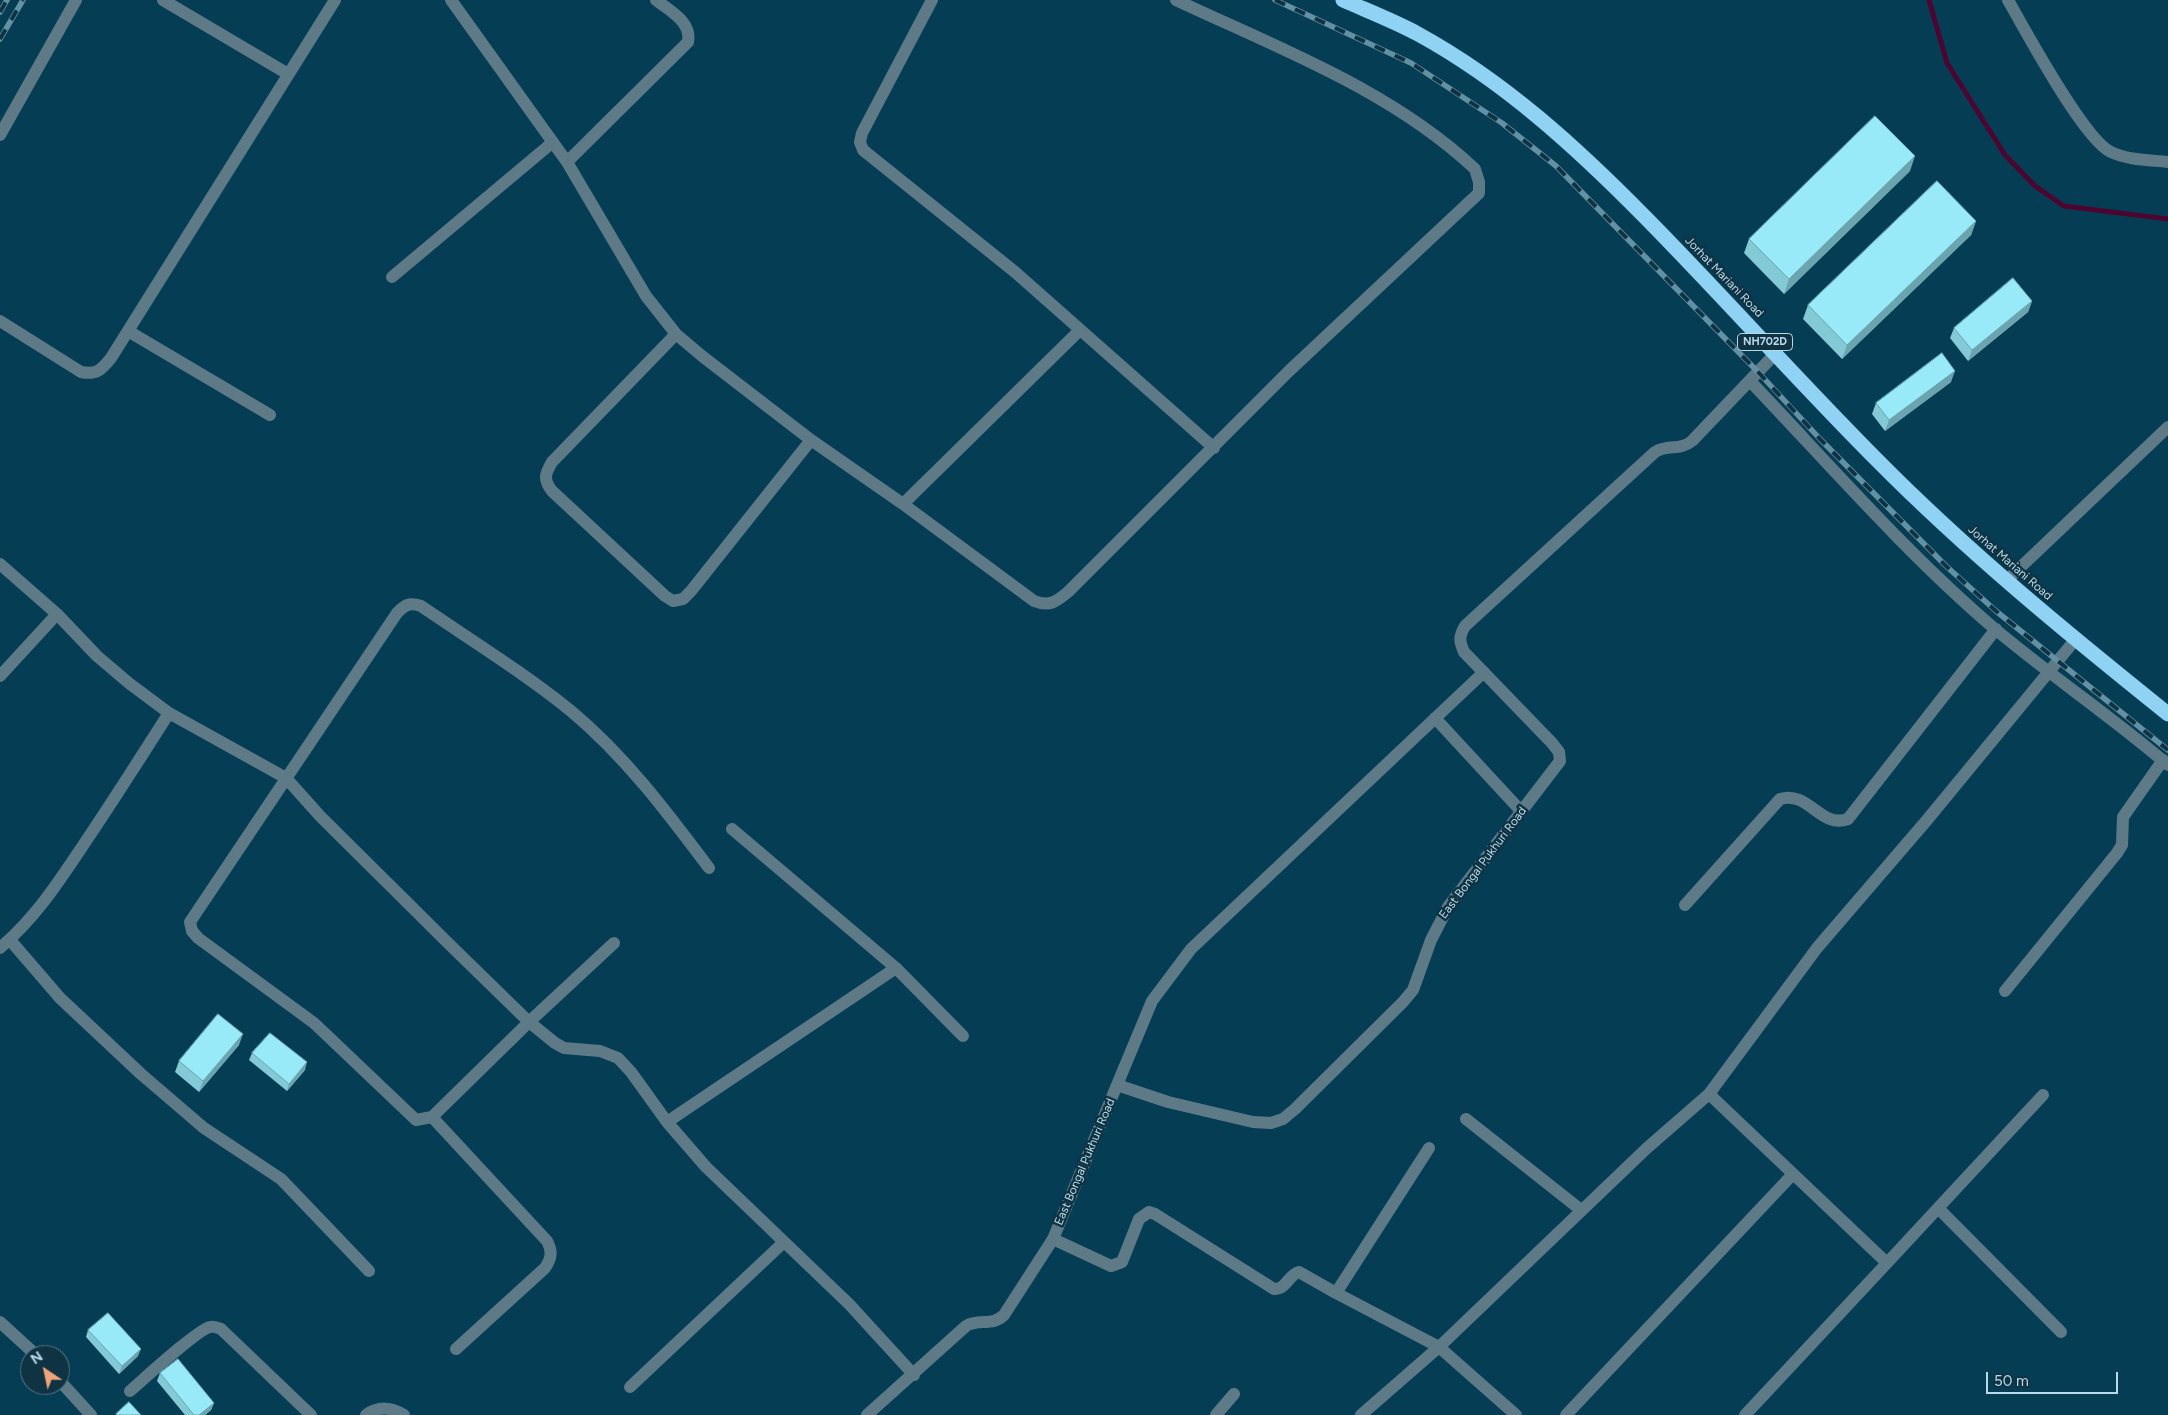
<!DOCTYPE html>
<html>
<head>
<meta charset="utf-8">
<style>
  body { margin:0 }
  #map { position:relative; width:2168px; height:1415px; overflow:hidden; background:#053e54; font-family:Figtree,sans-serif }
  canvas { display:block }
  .north { position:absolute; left:20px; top:1345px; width:50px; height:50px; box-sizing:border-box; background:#0f3342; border:1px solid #537585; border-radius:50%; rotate:326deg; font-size:14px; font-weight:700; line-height:20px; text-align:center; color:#b9d9e9 }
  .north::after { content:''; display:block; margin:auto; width:18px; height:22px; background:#efa378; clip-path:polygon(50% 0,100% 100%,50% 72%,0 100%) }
  .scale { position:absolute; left:1986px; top:1372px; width:132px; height:22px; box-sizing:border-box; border:2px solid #b9d9e9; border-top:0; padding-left:6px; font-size:15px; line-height:18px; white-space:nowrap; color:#b9d9e9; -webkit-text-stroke:4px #0f3342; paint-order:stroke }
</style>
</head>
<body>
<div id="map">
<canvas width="2168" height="1415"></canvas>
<div class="north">N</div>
<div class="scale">50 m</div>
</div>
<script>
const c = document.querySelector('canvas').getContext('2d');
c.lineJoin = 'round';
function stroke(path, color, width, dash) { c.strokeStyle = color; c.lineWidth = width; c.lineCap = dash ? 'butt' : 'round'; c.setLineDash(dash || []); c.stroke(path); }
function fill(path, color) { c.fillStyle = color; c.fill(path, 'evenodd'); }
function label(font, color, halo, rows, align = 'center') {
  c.font = font + ' Figtree,sans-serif'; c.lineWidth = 5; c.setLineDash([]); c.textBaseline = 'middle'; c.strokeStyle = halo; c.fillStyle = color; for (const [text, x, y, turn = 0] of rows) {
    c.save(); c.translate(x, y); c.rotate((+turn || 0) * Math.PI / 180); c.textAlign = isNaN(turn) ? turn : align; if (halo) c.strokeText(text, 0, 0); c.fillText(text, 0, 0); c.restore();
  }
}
stroke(new Path2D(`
  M 1929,0 L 1947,63 L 2005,155 L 2035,186 L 2064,206 L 2168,219`), '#4c0530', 5);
stroke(new Path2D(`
  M 163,0 L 288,74
  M 451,0 L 567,162 L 646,296 L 676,334 L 702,356 L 811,440 L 903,504 L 1034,601 C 1049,607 1056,602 1068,592 L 1289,371 L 1479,193 L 1479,182 L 1475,169 C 1391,90 1278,48 1176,0
  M 932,0 L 862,133 L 860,142 L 863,150 L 1015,272 L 1214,448
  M 2008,0 C 2025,30 2084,140 2111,152 C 2127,160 2150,160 2168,162
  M 0,135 L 76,0
  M 567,162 L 688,42 C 692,22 670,11 656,0
  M 392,277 L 553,142
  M 0,321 L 81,372 C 97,375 101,370 111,358 L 335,0
  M 128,331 L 270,415
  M 676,334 L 552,462 C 545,474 543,479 552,491 L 665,596 L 673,601 L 683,599 L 691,591 L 811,440
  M 1750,381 C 1830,465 1907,554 1995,629 C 2051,676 2112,717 2168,765
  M 903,504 L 1080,330
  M 0,564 L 57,614 L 97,656 L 130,684 L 169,713 L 286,778 L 320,816 L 448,943 L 529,1022 L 555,1043 L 564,1048 L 600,1051 L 618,1058 L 631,1072 L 667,1122 L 706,1167 L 849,1304 L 914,1375
  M 2006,581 L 2168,427
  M 0,676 L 57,614
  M 1435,718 L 1521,811
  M 732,829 L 896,968 L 963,1036
  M 1685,905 L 1780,799 C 1809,790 1820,829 1848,819 L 1996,629
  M 10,940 L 60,998 L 141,1074 L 204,1128 L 281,1179 L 369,1271
  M 614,943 L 529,1022 L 432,1117 L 416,1120 L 314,1023 L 198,938 L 192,931 L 190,922 L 397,613 C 405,605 409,602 421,606 C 471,640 524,673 571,711 C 625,756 667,812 709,868
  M 0,948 C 36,917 58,883 84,844 C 113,801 141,757 169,713
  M 2005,991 L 2117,853 L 2122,845 L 2123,817 L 2163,760
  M 1117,1085 L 1152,1001 L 1191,949 L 1484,672
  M 1709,1094 L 1887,1263 L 1745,1415
  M 432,1117 L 547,1241 C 553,1252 551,1259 545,1268 L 456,1349
  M 1466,1119 L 1581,1210
  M 667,1122 L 896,968
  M 1938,1208 L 2061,1332
  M 1053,1239 L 1111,1266 L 1122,1262 L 1139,1219 L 1149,1212 L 1155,1214 L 1274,1289 C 1287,1289 1288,1275 1299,1272 L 1336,1293 L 1429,1148
  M 1887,1263 L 2043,1095
  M 1336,1293 L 1439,1347 L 1516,1415
  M 0,1322 L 36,1355
  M 60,1381 L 91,1415
  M 630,1387 L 784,1242
  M 130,1391 C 144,1379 197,1330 210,1327 C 214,1326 218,1328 221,1329 L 311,1415
  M 366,1415 C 378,1406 392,1407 404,1415
  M 867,1415 L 966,1326 C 979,1318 992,1327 1004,1315 L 1053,1239 L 1117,1085 L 1168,1102 L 1253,1122 L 1271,1123 L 1283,1119 L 1295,1109 L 1403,1002 L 1413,990 L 1431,940 L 1448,907 L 1560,761 L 1559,752 L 1552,743 L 1464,652 C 1459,641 1459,636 1465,626 L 1655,452 C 1668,444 1680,451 1692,441 L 1776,353
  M 1216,1415 L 1234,1394
  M 1361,1415 L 1439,1347 L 1647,1148 L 1709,1094 L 1817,948 L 1927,820 L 2075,640
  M 1566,1415 L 1793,1174`), '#5f7a87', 12);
stroke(new Path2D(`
  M 1343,0 C 1368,11 1394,21 1418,34 C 1504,81 1577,148 1645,217 C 1724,297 1798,381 1877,460 C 1968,552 2067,633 2168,714`), '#8fd2f3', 15);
const rail = new Path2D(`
  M 1275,0 L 1411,63 L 1502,123 L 1556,166 L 1759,373 L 1820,439 L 1946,566 L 1996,611 L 2168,750
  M 0,12 L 7,0
  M 0,39 L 23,0`);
stroke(rail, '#6490a3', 5.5);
stroke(rail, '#0f3342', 4, [11]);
fill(new Path2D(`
  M 1910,171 L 1784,294 L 1744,253 L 1749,239 Z
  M 1976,221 L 1971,235 L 1842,359 L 1803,319 L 1808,305 Z
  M 2032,301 L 2028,312 L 1968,361 L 1950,338 L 1954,328 Z
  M 1951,382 L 1885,431 L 1872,414 L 1876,403 Z
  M 239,1045 L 199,1092 L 175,1072 L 179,1061 Z
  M 252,1053 L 305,1070 L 287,1091 L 249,1060 Z
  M 88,1330 L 138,1356 L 119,1374 L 86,1337 Z
  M 160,1373 L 214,1403 L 211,1410 L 205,1415 L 185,1415 L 157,1381 Z`), '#84c9d6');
fill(new Path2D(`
  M 1915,156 L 1910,171 L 1784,294 L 1789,279 Z
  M 1976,221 L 1971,235 L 1842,359 L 1847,345 Z
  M 2032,301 L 2028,312 L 1968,361 L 1972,350 Z
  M 1955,371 L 1951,382 L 1885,431 L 1889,420 Z
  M 243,1034 L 239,1045 L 199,1092 L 203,1081 Z
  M 307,1062 L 305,1070 L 287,1091 L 289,1084 Z
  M 141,1349 L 138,1356 L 119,1374 L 122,1366 Z
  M 214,1403 L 211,1410 L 205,1415 L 199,1415 Z`), '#6ba4ae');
const building = new Path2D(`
  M 1875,116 L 1915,156 L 1789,279 L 1749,239 Z
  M 1937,181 L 1976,221 L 1847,345 L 1808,305 Z
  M 2013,278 L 2032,301 L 1972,350 L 1954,328 Z
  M 1942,353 L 1955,371 L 1889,420 L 1876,403 Z
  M 218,1014 L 243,1034 L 203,1081 L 179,1061 Z
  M 270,1033 L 307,1062 L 289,1084 L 252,1053 Z
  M 108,1313 L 141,1349 L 122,1366 L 88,1330 Z
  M 178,1359 L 214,1403 L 199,1415 L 194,1415 L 160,1373 Z
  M 129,1402 L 141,1415 L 117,1415 L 116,1414 Z`);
fill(building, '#99eaf9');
stroke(building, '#6ba4ae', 1);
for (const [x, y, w] of [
  [1765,342,55]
]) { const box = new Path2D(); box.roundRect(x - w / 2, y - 8.5, w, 17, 4); c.fillStyle = '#0f3342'; c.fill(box); stroke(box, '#b9d9e9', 1); }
label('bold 11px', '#b9d9e9', null, [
  ["NH702D",1765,342]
]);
label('12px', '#b9d9e9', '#0f3342', [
  ["Jorhat Mariani Road",1724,277,46],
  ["Jorhat Mariani Road",2010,563,41],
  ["East Bongal Pukhuri Road",1483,863,-53],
  ["East Bongal Pukhuri Road",1085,1162,-67]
]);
</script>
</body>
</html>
